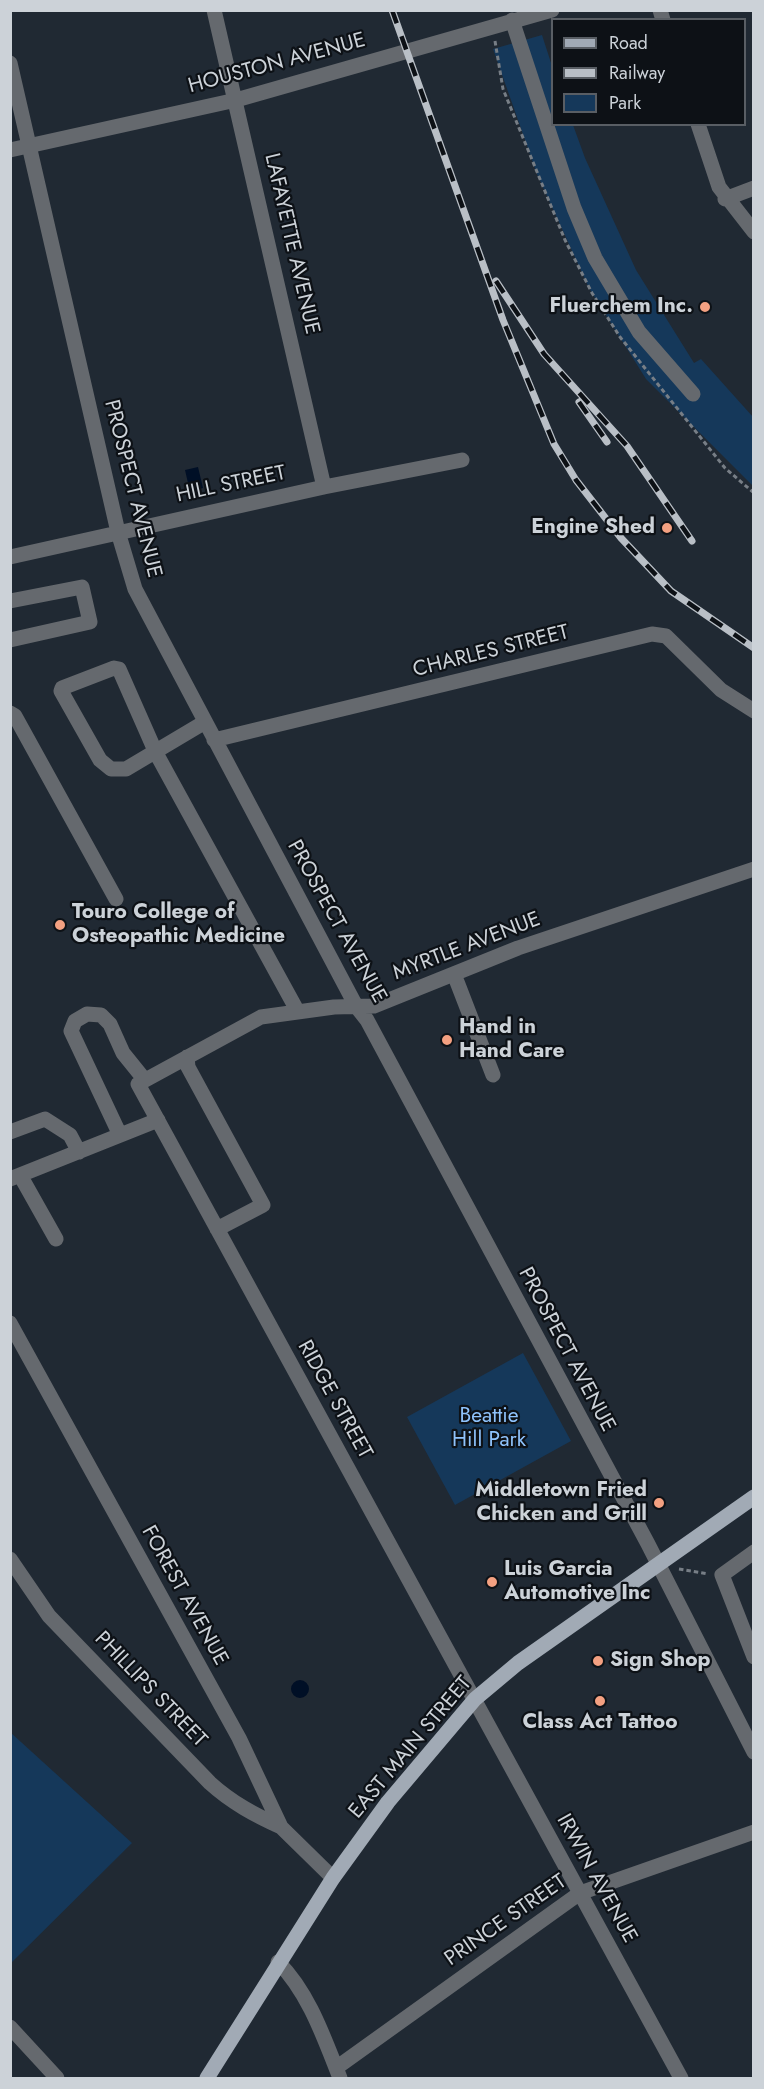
<!DOCTYPE html>
<html>
<head>
<meta charset="utf-8">
<style>
  body { margin:0 }
  #map { position:relative; width:764px; height:2089px; overflow:hidden; background:#202933; font-family:Jost,sans-serif }
  canvas { display:block }
  .frame { position:absolute; inset:0; border:12px solid #ccd2d8; pointer-events:none }
  .legend { position:absolute; left:551px; top:18px; width:195px; height:108px; box-sizing:border-box; background:#0d1116; border:2px solid #595e64; margin:0; padding:8px 10px; list-style:none; font-size:18px; color:#ccd2d8 }
  .legend li { display:flex; align-items:center; gap:12px; height:30px }
  .legend b { width:30px; border:2px solid #595e64 }
</style>
</head>
<body>
<div id="map">
<canvas width="764" height="2089"></canvas>
<div class="frame"></div>
<ul class="legend">
<li><b style="height:8px;background:#a1aab5"></b>Road</li>
<li><b style="height:8px;background:#b9bfc6"></b>Railway</li>
<li><b style="height:16px;background:#15385a"></b>Park</li>
</ul>
</div>
<script>
const c = document.querySelector('canvas').getContext('2d');
c.lineJoin = 'round';
function fill(path, color) { c.fillStyle = color; c.fill(path, 'evenodd'); }
function stroke(path, color, width, dash) { c.strokeStyle = color; c.lineWidth = width; c.lineCap = dash ? 'butt' : 'round'; c.setLineDash(dash || []); c.stroke(path); }
function label(font, color, halo, rows, align = 'center') {
  c.font = font + ' Jost,sans-serif'; c.lineWidth = 4.5; c.setLineDash([]); c.textBaseline = 'middle'; c.strokeStyle = halo; c.fillStyle = color; for (const [text, x, y, turn = 0] of rows) {
    c.save(); c.translate(x, y); c.rotate((+turn || 0) * Math.PI / 180); c.textAlign = isNaN(turn) ? turn : align; if (halo) c.strokeText(text, 0, 0); c.fillText(text, 0, 0); c.restore();
  }
}
fill(new Path2D(`
  M 542,35 L 552,66 L 552,124 L 573,125 L 585,158 L 636,270 L 694,363 L 701,359 L 753,417 L 753,486 L 646,379 L 589,288 L 537,174 L 493,49 Z
  M 523,1353 L 571,1441 L 455,1505 L 407,1417 Z
  M 10,1732 L 132,1843 L 11,1963 L 10,1963 Z`), '#15385a');
fill(new Path2D(`
  M 198,467 L 203,488 L 190,492 L 185,470 Z
  M291 1689a9 9 0 1 1 18 0a9 9 0 1 1-18 0Z`), '#000f26');
stroke(new Path2D(`
  M 495,41 L 503,89 L 565,240 L 592,293 L 620,337 L 725,468 L 754,493
  M 679,1569 L 708,1574`), '#777e86', 3, [4.5, 3]);
stroke(new Path2D(`
  M 214,10 L 324,487
  M 660,10 L 663,20
  M 512,20 L 574,208 L 595,258 L 639,332 L 693,394
  M 10,63 L 118,532 L 135,589 L 356,1006 L 367,1020 L 648,1544 L 754,1752
  M 698,124 L 719,187 L 754,232
  M 10,150 L 236,100 L 552,10
  M 725,199 L 754,188
  M 10,557 L 324,487 L 462,460
  M 10,601 L 82,587 L 90,622 L 10,640
  M 10,713 L 15,716 L 116,899
  M 205,722 L 126,769 L 111,769 L 100,760 L 61,691 L 62,688 L 114,668 L 119,669 L 156,753 L 298,1012
  M 214,740 L 652,634 L 666,636 L 721,690 L 754,711
  M 454,974 L 493,1075
  M 187,1057 L 188,1067 L 263,1205 L 217,1229
  M 10,1132 L 45,1119 L 70,1135 L 79,1152
  M 120,1135 L 71,1031 L 75,1021 L 87,1014 L 101,1015 L 110,1024 L 123,1053 L 144,1079
  M 20,1175 L 56,1239
  M 10,1179 L 158,1120
  M 10,1323 L 239,1738 L 281,1827 L 333,1878
  M 754,1552 L 722,1575 L 754,1657
  M 10,1559 L 49,1616 L 210,1783 C 232,1803 255,1815 281,1827
  M 278,1962 C 309,1993 324,2038 340,2078
  M 10,2027 L 57,2078
  M 336,2068 L 580,1893 L 754,1832
  M 681,2078 L 138,1084 L 261,1017 L 334,1007 L 374,1006 L 518,948 L 754,869`), '#65696e', 15);
stroke(new Path2D(`
  M 207,2078 L 333,1878 L 388,1802 L 475,1699 L 518,1663 L 754,1497`), '#a1aab5', 15);
const rail = new Path2D(`
  M 392,10 L 503,320 L 554,444 L 576,480 L 621,538 L 671,591 L 754,648
  M 496,281 L 544,354 L 627,446 L 692,541
  M 579,402 L 607,442`);
stroke(rail, '#b9bfc6', 7);
stroke(rail, '#0d1116', 4.5, [14]);
for (const [x, y, r, color] of [
  [705,307,6,"#f3a081"],
  [667,528,6,"#f3a081"],
  [60,925,6,"#f3a081"],
  [447,1040,6,"#f3a081"],
  [659,1503,6,"#f3a081"],
  [492,1582,6,"#f3a081"],
  [598,1661,6,"#f3a081"],
  [600,1701,6,"#f3a081"]
]) { const dot = new Path2D(); dot.arc(x, y, r, 0, 2 * Math.PI); c.fillStyle = color; c.fill(dot); stroke(dot, '#0d1116', 2); }
label('21px', '#ccd2d8', '#0d1116', [
  ["HOUSTON AVENUE",277,64,-15],
  ["LAFAYETTE AVENUE",291,244,77],
  ["HILL STREET",231,485,-12],
  ["PROSPECT AVENUE",132,489,76],
  ["CHARLES STREET",491,652,-14],
  ["PROSPECT AVENUE",336,922,61],
  ["MYRTLE AVENUE",467,947,-21],
  ["PROSPECT AVENUE",566,1350,62],
  ["RIDGE STREET",334,1400,61],
  ["FOREST AVENUE",184,1596,61],
  ["PHILLIPS STREET",150,1690,46],
  ["EAST MAIN STREET",411,1748,-50],
  ["IRWIN AVENUE",596,1879,61],
  ["PRINCE STREET",506,1921,-35]
]);
label('bold 21px', '#ccd2d8', '#0d1116', [
  ["Fluerchem Inc.",693,307,"right"],
  ["Engine Shed",655,528,"right"],
  ["Touro College of",72,913],
  ["Osteopathic Medicine",72,937],
  ["Hand in",459,1028],
  ["Hand Care",459,1052],
  ["Middletown Fried",647,1491,"right"],
  ["Chicken and Grill",647,1515,"right"],
  ["Luis Garcia",504,1570],
  ["Automotive Inc",504,1594],
  ["Sign Shop",610,1661],
  ["Class Act Tattoo",600,1723,"center"]
], 'left');
label('21px', '#8fc3fc', '#0d1116', [
  ["Beattie",489,1417],
  ["Hill Park",489,1441]
]);
</script>
</body>
</html>
